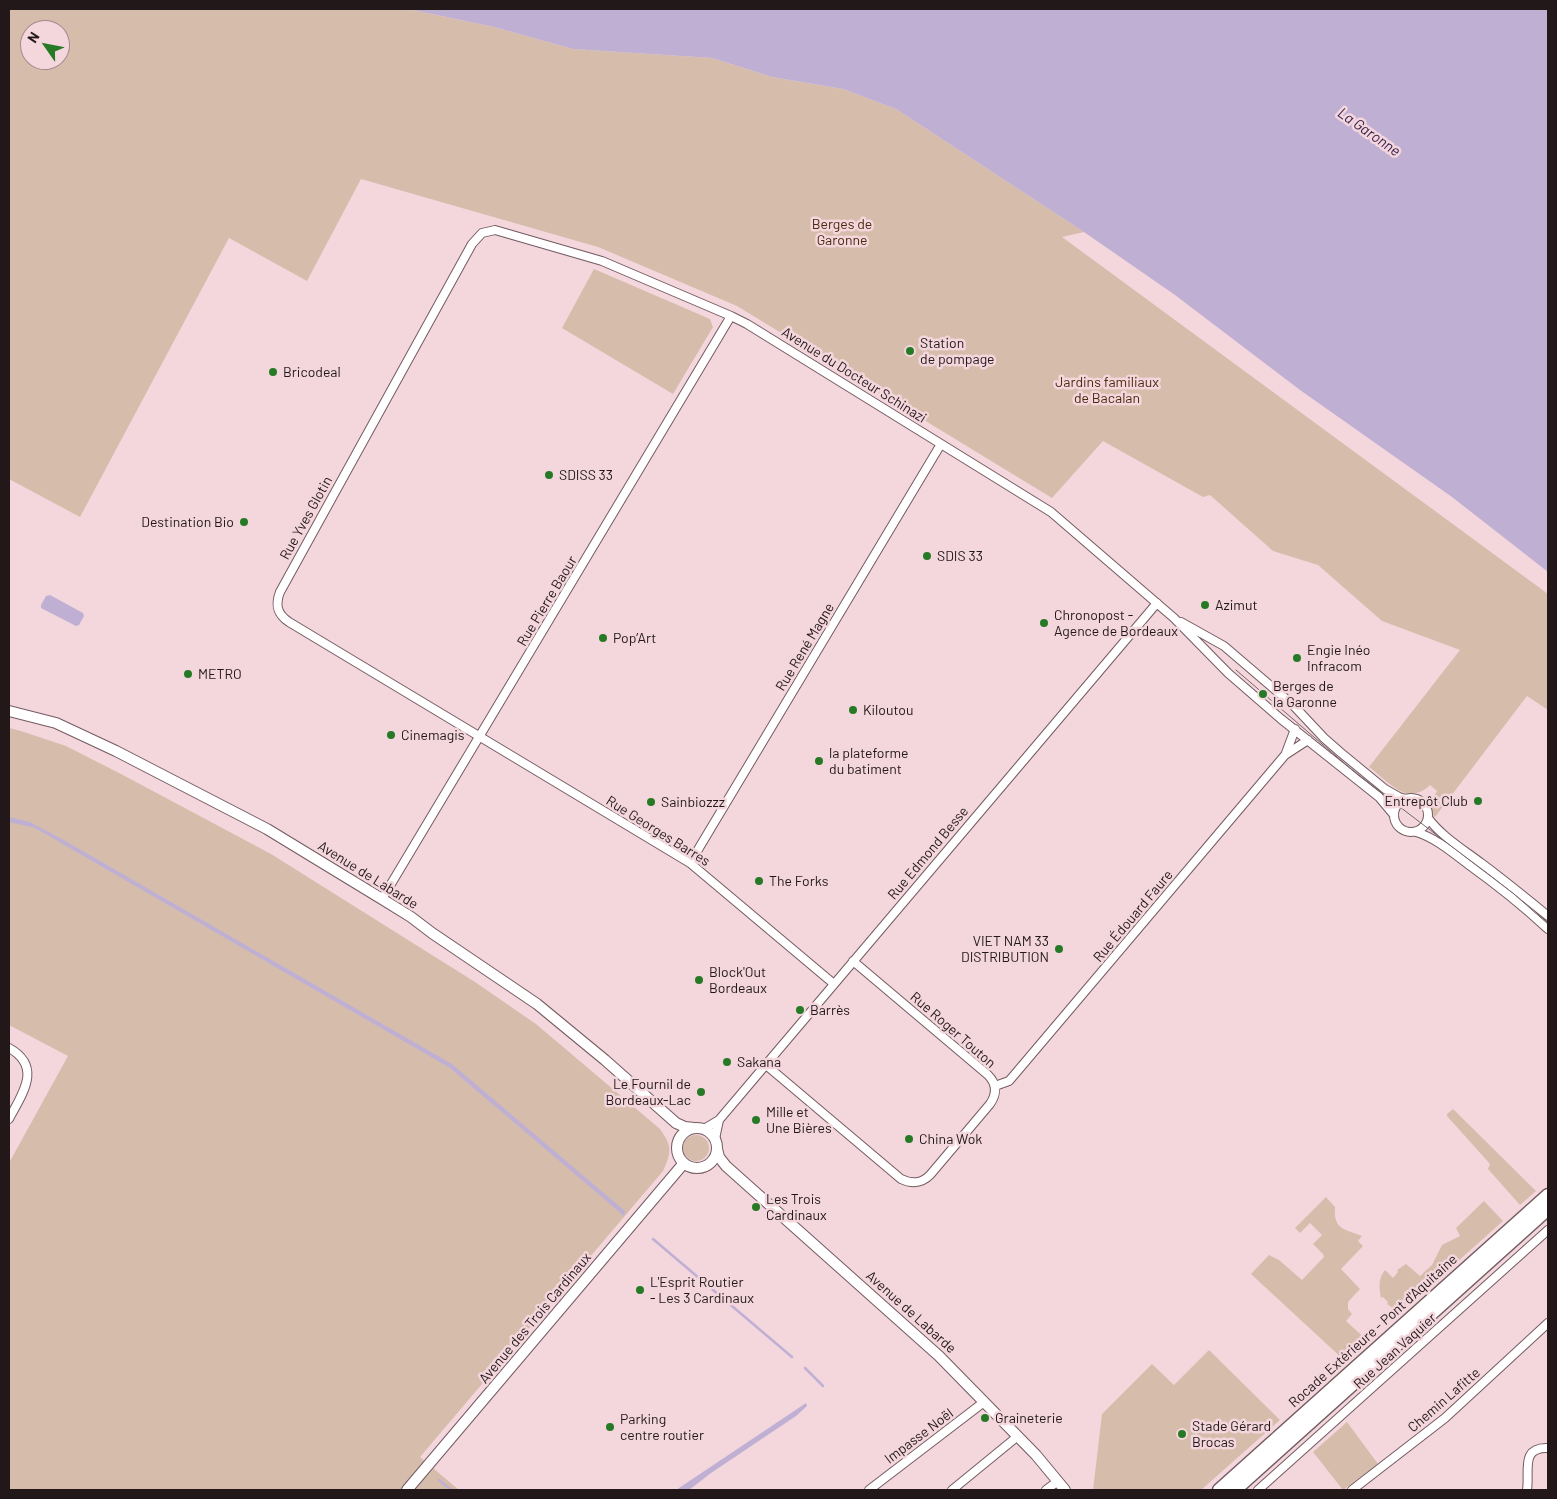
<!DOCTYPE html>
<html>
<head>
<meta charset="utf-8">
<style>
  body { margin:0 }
  #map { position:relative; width:1557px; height:1499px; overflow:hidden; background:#f4d6dd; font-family:Barlow,sans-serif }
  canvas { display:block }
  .frame { position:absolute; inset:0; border:10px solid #22181a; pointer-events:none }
  .north { position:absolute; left:20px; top:20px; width:50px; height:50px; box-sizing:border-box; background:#f4d6dd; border:1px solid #a08a8f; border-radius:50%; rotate:303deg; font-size:14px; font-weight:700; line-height:20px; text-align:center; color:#22181a }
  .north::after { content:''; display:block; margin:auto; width:18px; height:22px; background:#267a25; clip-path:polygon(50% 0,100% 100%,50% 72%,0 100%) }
</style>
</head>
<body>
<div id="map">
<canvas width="1557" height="1499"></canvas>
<div class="frame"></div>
<div class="north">N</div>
</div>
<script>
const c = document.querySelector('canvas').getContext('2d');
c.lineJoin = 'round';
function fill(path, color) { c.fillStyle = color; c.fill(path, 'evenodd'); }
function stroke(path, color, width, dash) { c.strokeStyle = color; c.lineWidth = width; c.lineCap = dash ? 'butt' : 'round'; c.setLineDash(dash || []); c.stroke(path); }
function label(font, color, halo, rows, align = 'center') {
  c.font = font + ' Barlow,sans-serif'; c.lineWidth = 5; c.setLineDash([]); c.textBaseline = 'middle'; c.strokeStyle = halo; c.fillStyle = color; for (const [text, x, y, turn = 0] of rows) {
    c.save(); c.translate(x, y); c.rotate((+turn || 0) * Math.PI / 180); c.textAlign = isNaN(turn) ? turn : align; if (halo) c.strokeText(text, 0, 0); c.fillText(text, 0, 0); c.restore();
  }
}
fill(new Path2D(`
  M 9,9 L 408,9 L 494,27 L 573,49 L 712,58 L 772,77 L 843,89 L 896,109 L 1084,232 L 1062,237 L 1548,594 L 1548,710 L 1527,696 L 1435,817 C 1427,809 1433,799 1437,791 L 1430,785 C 1407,807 1389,782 1369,767 L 1460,650 L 1382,621 L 1318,565 L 1273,551 L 1210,495 L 1203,497 L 1103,441 L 1052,498 L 737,306 L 598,247 L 361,179 L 307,281 L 229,238 L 80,517 L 9,479 ZM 30,30 L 60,30 L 60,60 L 30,60 Z
  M 594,269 L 710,319 L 713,327 L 673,394 L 562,328 Z
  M 9,728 L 21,731 L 66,746 L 121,774 L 271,854 L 475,982 L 536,1024 L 660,1129 C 672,1146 672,1152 663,1171 L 420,1457 L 459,1490 L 9,1490 L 9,1163 L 68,1056 L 9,1025 Z
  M 1453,1109 L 1536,1191 L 1520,1205 L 1488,1169 L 1490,1164 L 1447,1116 L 1447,1114 Z
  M683 1148a13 13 0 1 1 26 0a13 13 0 1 1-26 0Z
  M 1326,1197 L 1335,1207 C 1333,1230 1345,1229 1362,1236 L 1358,1241 L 1363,1246 L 1341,1269 L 1360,1289 L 1348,1302 L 1348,1309 L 1352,1314 L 1346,1321 L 1368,1341 L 1345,1361 L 1251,1274 L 1269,1255 L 1279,1260 L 1302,1280 L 1324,1257 L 1323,1254 L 1313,1244 L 1322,1235 L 1310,1223 L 1300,1233 L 1295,1228 Z
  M 1484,1201 L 1503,1221 L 1400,1313 L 1387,1304 L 1388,1302 L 1383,1297 L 1381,1298 C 1379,1287 1378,1279 1385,1270 L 1393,1278 L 1398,1272 L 1397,1270 L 1406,1264 L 1420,1276 L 1432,1265 L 1442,1245 L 1460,1236 L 1456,1228 Z
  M 1209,1350 L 1280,1420 L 1201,1490 L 1093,1490 L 1102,1414 L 1152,1364 L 1174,1385 Z
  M 1347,1422 L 1378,1464 L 1343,1490 L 1313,1452 Z`), '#d6bdab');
fill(new Path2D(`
  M 408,9 L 1548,9 L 1548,572 L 1452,497 L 1300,390 L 1175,295 L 1084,232 L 896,109 L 843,89 L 772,77 L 712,58 L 573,49 L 494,27 Z
  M 50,595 L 83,613 L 84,616 L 79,625 L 76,626 L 41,608 L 41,605 L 46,596 Z
  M 9,817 L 30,822 L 62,839 L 452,1064 L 625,1211 L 624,1216 L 450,1068 L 35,828 L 9,822 Z
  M 806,1403 L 807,1406 L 796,1416 L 711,1473 L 689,1490 L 676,1490 Z`), '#bfb0d3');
stroke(new Path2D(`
  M 653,1239 L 792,1357
  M 805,1368 L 823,1386
  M 439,1480 L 451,1490`), '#bfb0d3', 2.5);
const minor = new Path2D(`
  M 1181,622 L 1224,646 L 1293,705 L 1324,738 L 1340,752 L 1385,789 L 1399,797 L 1406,799
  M 1286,753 L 1295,729
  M1394 815a17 17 0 1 1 34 0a17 17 0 1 1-34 0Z
  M 1428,818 C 1441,836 1464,850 1481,863 C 1504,880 1526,898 1548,916
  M 1416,832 C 1436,838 1453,853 1469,865 C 1497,885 1523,906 1548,929
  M 690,863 L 941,444
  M 382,899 L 731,316
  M 834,984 L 690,863 L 289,622 C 277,614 275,605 280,592 L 472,244 L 482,233 L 495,230 L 602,261 L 731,316 L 747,324 L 1051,512 L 1174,618 L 1228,673 L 1281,719 L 1379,797 L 1394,815
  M 9,1048 C 43,1067 22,1094 9,1119
  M 766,1065 L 901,1179 C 912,1184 921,1184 930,1175 L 990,1104 C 997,1094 997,1084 988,1075 L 853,961
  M 995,1086 L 1009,1081 L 1015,1074 L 1285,755 L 1308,740
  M 704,1129 L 719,1120 L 1157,603
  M 715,1139 L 719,1120
  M 869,1490 L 984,1402
  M 952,1490 L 1018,1436
  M 1046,1490 L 1058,1481
  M 1258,1490 L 1548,1230
  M 1352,1490 L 1445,1418 L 1548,1323
  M 1527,1490 C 1530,1471 1520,1447 1548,1448`);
const major = new Path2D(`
  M 9,711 L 56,723 L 116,751 L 267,829 L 382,899 L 411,917 L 432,933 L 537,1004 L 605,1060 L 676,1123 L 685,1127 L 694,1128
  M677 1148a20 20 0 1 1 40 0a20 20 0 1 1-40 0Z
  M 717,1149 L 719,1157 L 726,1166 L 939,1356 L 1036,1455 L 1065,1490
  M 407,1490 L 684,1163`);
const highway = new Path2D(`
  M 1219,1490 L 1548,1195
  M 1235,1490 L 1548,1209`);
stroke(minor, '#745b61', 10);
stroke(major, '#745b61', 12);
stroke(highway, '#745b61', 15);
stroke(minor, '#fff', 8);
stroke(major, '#fff', 10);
stroke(highway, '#fff', 12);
stroke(new Path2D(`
  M 1236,670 L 1358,775 L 1514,894 L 1548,924`), '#776569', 1);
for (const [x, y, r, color] of [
  [910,351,5,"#267a25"],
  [273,372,5,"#267a25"],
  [549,475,5,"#267a25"],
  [244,522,5,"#267a25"],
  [927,556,5,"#267a25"],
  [1205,605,5,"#267a25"],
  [1044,623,5,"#267a25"],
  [603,638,5,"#267a25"],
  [1297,658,5,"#267a25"],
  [188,674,5,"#267a25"],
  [1263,694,5,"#267a25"],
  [853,710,5,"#267a25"],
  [391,735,5,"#267a25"],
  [819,761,5,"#267a25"],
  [1478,801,5,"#267a25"],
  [651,802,5,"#267a25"],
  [759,881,5,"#267a25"],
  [1059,949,5,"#267a25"],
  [699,980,5,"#267a25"],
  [800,1010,5,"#267a25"],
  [727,1062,5,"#267a25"],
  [701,1092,5,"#267a25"],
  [756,1120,5,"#267a25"],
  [909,1139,5,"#267a25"],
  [756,1207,5,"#267a25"],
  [640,1290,5,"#267a25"],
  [985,1418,5,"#267a25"],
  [610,1427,5,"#267a25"],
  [1182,1434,5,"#267a25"]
]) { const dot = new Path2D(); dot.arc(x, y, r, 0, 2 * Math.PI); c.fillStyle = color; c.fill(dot); stroke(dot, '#f4d6dd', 2); }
label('14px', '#4c2a0d', '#f4d6dd', [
  ["Berges de",842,224],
  ["Garonne",842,240],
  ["Jardins familiaux",1107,382],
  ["de Bacalan",1107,398]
]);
label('14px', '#22181a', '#f4d6dd', [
  ["Station",920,343],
  ["de pompage",920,359],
  ["Bricodeal",283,372],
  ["SDISS 33",559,475],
  ["Destination Bio",234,522,"right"],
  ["SDIS 33",937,556],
  ["Azimut",1215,605],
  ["Chronopost -",1054,615],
  ["Agence de Bordeaux",1054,631],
  ["Pop’Art",613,638],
  ["Engie Inéo",1307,650],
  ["Infracom",1307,666],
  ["METRO",198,674],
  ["Berges de",1273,686],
  ["la Garonne",1273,702],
  ["Kiloutou",863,710],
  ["Cinemagis",401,735],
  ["la plateforme",829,753],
  ["du batiment",829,769],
  ["Entrepôt Club",1468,801,"right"],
  ["Sainbiozzz",661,802],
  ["The Forks",769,881],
  ["VIET NAM 33",1049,941,"right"],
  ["DISTRIBUTION",1049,957,"right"],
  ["Block'Out",709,972],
  ["Bordeaux",709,988],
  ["Barrès",810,1010],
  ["Sakana",737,1062],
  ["Le Fournil de",691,1084,"right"],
  ["Bordeaux-Lac",691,1100,"right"],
  ["Mille et",766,1112],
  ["Une Bières",766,1128],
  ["China Wok",919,1139],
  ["Les Trois",766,1199],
  ["Cardinaux",766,1215],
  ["L'Esprit Routier",650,1282],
  ["- Les 3 Cardinaux",650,1298],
  ["Graineterie",995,1418],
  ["Parking",620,1419],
  ["centre routier",620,1435],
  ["Stade Gérard",1192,1426],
  ["Brocas",1192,1442]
], 'left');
label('14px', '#22181a', '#f4d6dd', [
  ["Avenue du Docteur Schinazi",854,375,32],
  ["Rue Yves Glotin",306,518,-61],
  ["Rue Pierre Baour",547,601,-59],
  ["Rue René Magne",805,647,-59],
  ["Rue Georges Barres",658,831,32],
  ["Rue Edmond Besse",928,853,-50],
  ["Avenue de Labarde",368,875,32],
  ["Rue Édouard Faure",1133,916,-50],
  ["Rue Roger Touton",953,1030,41],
  ["Avenue de Labarde",911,1312,42],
  ["Avenue des Trois Cardinaux",535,1318,-50],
  ["Rocade Extérieure - Pont d'Aquitaine",1373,1331,-42],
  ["Rue Jean Vaquier",1395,1351,-42],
  ["Chemin Lafitte",1444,1400,-41],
  ["Impasse Noël",919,1436,-37]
]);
label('italic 15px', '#351f4b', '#f4d6dd', [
  ["La Garonne",1369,132,35]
]);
</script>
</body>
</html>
